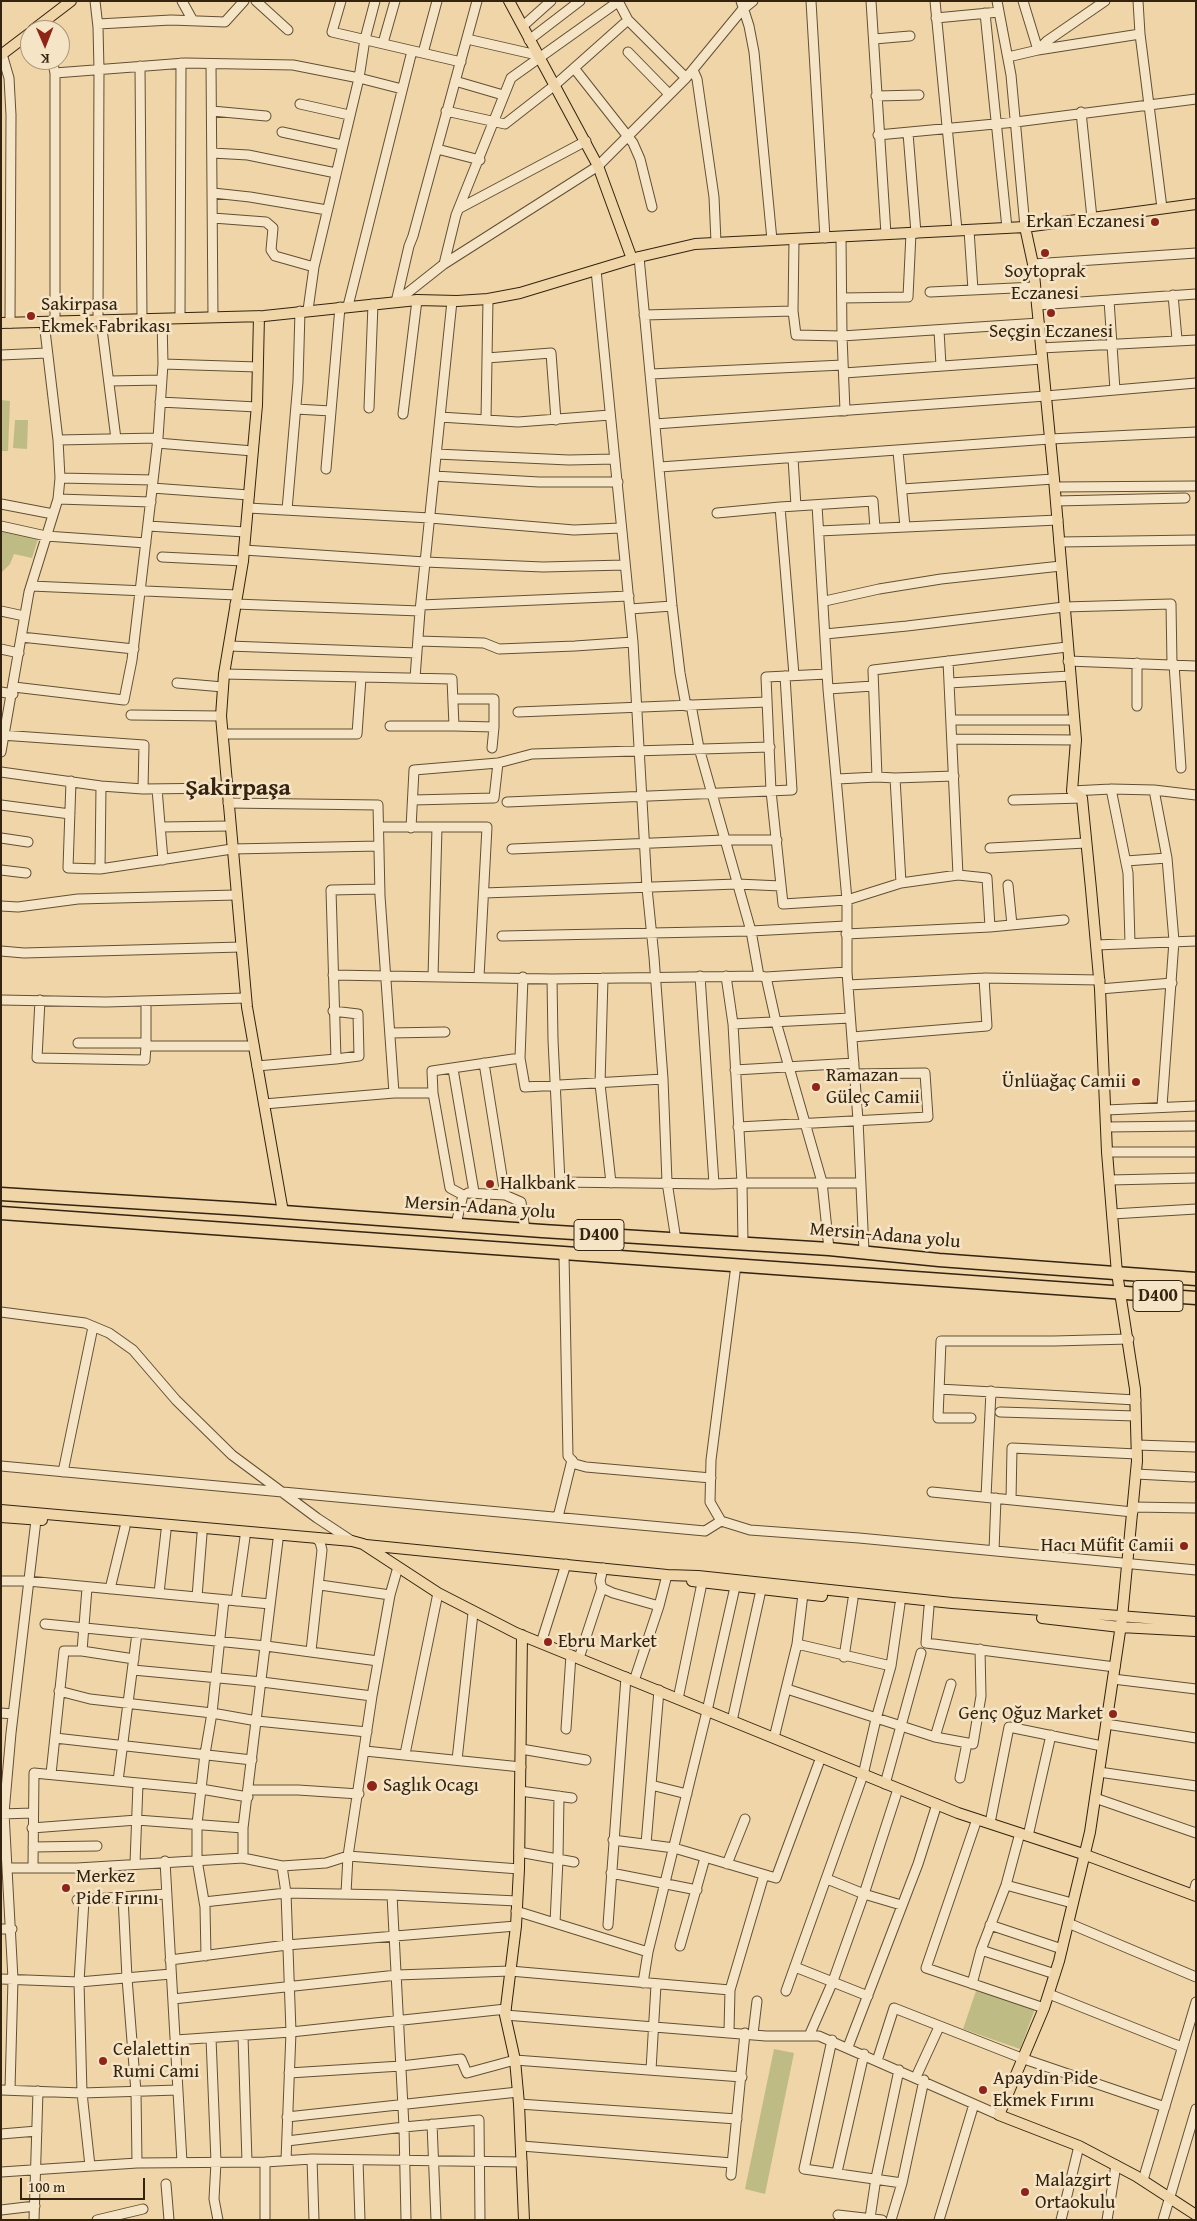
<!DOCTYPE html>
<meta charset="utf-8">
<style>
body{margin:0}
#map{position:relative;width:1197px;height:2221px;overflow:hidden;background:#efd5a8;font-family:"Gentium Book Plus",serif}
canvas{display:block}
.frame{position:absolute;inset:0;border:2px solid #33230f;pointer-events:none}
.north{position:absolute;left:20px;top:20px;width:50px;height:50px;box-sizing:border-box;background:#f5e4c6;border:1px solid #a7977d;border-radius:50%;rotate:179deg;font-size:14px;font-weight:700;line-height:20px;text-align:center;color:#33230f}
.north::after{content:'';display:block;margin:auto;width:18px;height:22px;background:#8f2418;clip-path:polygon(50% 0,100% 100%,50% 72%,0 100%)}
.scale{position:absolute;left:20px;top:2178px;width:125px;height:22px;box-sizing:border-box;border:2px solid #33230f;border-top:0;padding-left:6px;font-size:15px;line-height:18px;white-space:nowrap;color:#33230f;-webkit-text-stroke:4px #f5e4c6;paint-order:stroke}
</style>
<div id="map">
<canvas width="1197" height="2221"></canvas>
<div class="frame"></div>
<div class="north">K</div>
<div class="scale">100 m</div>
</div>
<script>
const ctx = document.querySelector('canvas').getContext('2d');
ctx.lineJoin = 'round';
function fillPath(path, color) { ctx.fillStyle = color; ctx.fill(path, 'evenodd'); }
const shape = rows => new Path2D(rows.map(r => 'M' + r).join(''));
function stroke(path, color, width, dash) { ctx.strokeStyle = color; ctx.lineWidth = width; ctx.lineCap = dash ? 'butt' : 'round'; ctx.setLineDash(dash || []); ctx.stroke(path); }
function write(font, color, halo, rows, align = 'center') {
  ctx.font = font + ' "Gentium Book Plus",serif'; ctx.lineWidth = 5; ctx.setLineDash([]); ctx.textBaseline = 'middle'; ctx.strokeStyle = halo; ctx.fillStyle = color; for (const [text, x, y, turn = 0] of rows) {
    ctx.save(); ctx.translate(x, y); ctx.rotate((+turn || 0) * Math.PI / 180); ctx.textAlign = isNaN(turn) ? turn : align; if (halo) ctx.strokeText(text, 0, 0); ctx.fillText(text, 0, 0); ctx.restore();
  }
}
const green = shape([
 [1,400,10,401,8,451,1,451],
 [15,420,28,420,27,449,13,448],
 [1,532,38,539,32,558,14,554,10,564,1,573],
 [977,1988,1035,2009,1020,2049,963,2029],
 [774,2049,794,2053,765,2194,745,2189]
]);
const minor = shape([
 [95,1,98,27,99,70,98,321],
 [182,1,193,21],
 [256,1,288,30],
 [341,1,332,32,461,62],
 [618,1,628,20,686,78],
 [741,1,749,26,754,52,772,240],
 [811,1,825,238],
 [871,1,886,234],
 [935,1,957,230],
 [997,1,1011,75,1025,227],
 [1023,1,1038,50,1047,41,1105,1],
 [1138,1,1140,34],
 [985,13,1007,228],
 [936,18,999,12],
 [98,24,171,20,225,22,244,1],
 [523,26,551,1],
 [467,39,537,55],
 [874,39,910,36],
 [529,40,580,1],
 [383,43,395,1],
 [628,52,669,94],
 [423,53,437,1],
 [2,54,9,78,11,115,10,323],
 [1008,57,1038,50,1140,34,1162,208],
 [52,60,55,73,185,63,293,65,359,78,402,89],
 [211,64,213,317],
 [140,66,142,319],
 [574,68,633,143,640,159,652,207],
 [693,70,697,79,714,197,716,242],
 [455,81,503,95],
 [876,96,919,95],
 [300,104,349,115],
 [212,111,266,116],
 [446,111,505,124,555,85,628,20],
 [1081,112,1092,218],
 [282,132,342,145],
 [908,133,916,233],
 [878,135,1016,122,1196,99],
 [437,149,480,160],
 [212,153,248,155,336,173],
 [213,193,250,197,327,210],
 [460,208,586,141],
 [213,218,266,222,273,228,271,250,275,256,314,267],
 [969,230,973,290],
 [841,237,842,336,845,411],
 [794,240,793,311,796,335,842,336,1039,323],
 [639,257,672,606,680,673,686,706],
 [444,264,456,215,511,78,619,1],
 [1033,264,1196,253],
 [596,270,633,642,647,888,654,957,663,1079,667,1182,676,1240],
 [930,292,1035,287],
 [1173,295,1177,339],
 [842,298,908,297,911,233],
 [1109,300,1115,390],
 [396,302,444,264,598,166,686,78,742,10,753,1],
 [396,302,409,246,413,236,477,1],
 [1037,305,1196,294],
 [348,306,412,51],
 [308,310,314,267,359,78,365,39,375,1],
 [644,315,793,311],
 [180,318,181,63],
 [101,321,116,439],
 [55,322,55,73],
 [939,330,941,366],
 [1041,348,1196,340],
 [1,355,47,353],
 [487,358,551,353,556,420],
 [163,364,258,367],
 [844,373,1042,359],
 [651,374,843,365],
 [109,381,162,380],
 [160,402,257,407],
 [369,408,373,304],
 [296,409,331,411],
 [403,414,417,300],
 [440,417,518,422,610,415],
 [486,420,488,299],
 [655,424,1046,396,1196,383],
 [58,440,158,438],
 [157,443,253,451],
 [898,451,905,527],
 [436,454,569,460,615,459],
 [793,458,796,506],
 [660,467,1050,439,1196,432],
 [326,469,340,307],
 [434,476,539,482,618,482],
 [60,478,153,480],
 [1055,487,1196,486],
 [152,488,249,495],
 [902,489,1054,479],
 [58,499,151,502],
 [1056,501,1185,498],
 [1,504,53,514],
 [817,505,828,689,847,900,847,972,858,1120,864,1251],
 [248,508,430,518,574,530,621,528],
 [287,510,298,382,300,311],
 [717,513,780,507],
 [1,526,46,536,146,543],
 [148,526,245,532],
 [819,531,1058,520],
 [1059,542,1196,540],
 [244,550,425,562,543,567,625,565],
 [162,557,243,561],
 [31,586,237,595],
 [825,601,879,589,941,579,1061,566],
 [235,604,420,611],
 [421,605,629,596],
 [630,609,672,606],
 [1,611,24,616],
 [825,634,907,626,1064,607,1171,604,1172,664],
 [21,637,134,649],
 [418,641,484,643,499,649,575,646,633,642],
 [229,646,417,653],
 [1,649,19,653],
 [948,661,958,875],
 [1068,661,1196,666],
 [1137,663,1137,706],
 [1174,664,1181,768],
 [224,674,452,679,454,726,494,727,492,748],
 [827,674,766,677,771,791,783,904,847,900,901,883,958,875,987,878,990,927],
 [794,675,780,507,873,501,875,528],
 [415,678,420,611,452,301],
 [177,683,223,687],
 [949,683,1070,676],
 [14,687,124,700,132,660,158,438,163,364,162,319],
 [828,689,873,686],
 [1,692,13,694],
 [453,699,494,699,494,727],
 [691,705,699,748,751,931,759,976,766,977,776,1022,822,1182,829,1249],
 [518,712,767,702],
 [131,715,221,716],
 [951,720,1074,720],
 [390,726,454,726],
 [223,734,357,734,361,678],
 [1,735,144,745,143,789],
 [952,739,1076,740],
 [1,752,29,592,58,499,60,478,58,440,44,322],
 [1,772,101,786,143,789,227,788],
 [877,777,873,670,1067,647],
 [895,778,954,776],
 [837,779,877,777,895,778,901,883],
 [71,781,68,868,100,869,232,849,379,846],
 [157,789,163,860],
 [1111,789,1128,873,1130,943],
 [1154,790,1167,858,1174,941,1162,1106],
 [1072,791,1111,789,1154,790,1196,795],
 [413,800,494,798,498,763],
 [1013,800,1082,798],
 [507,802,792,790,785,676],
 [228,803,378,805,380,896,394,1093],
 [1,805,70,814],
 [161,827,230,826],
 [379,827,487,827,479,977],
 [411,828,414,770,498,763,532,754,770,747],
 [1,838,28,842],
 [990,848,1086,843],
 [512,849,724,840,777,840],
 [1126,861,1167,858],
 [100,869,101,786],
 [1,870,26,873],
 [1008,885,1012,925],
 [484,893,737,884,781,886],
 [1,906,18,907,78,899,236,895],
 [846,934,990,927,1064,920],
 [502,936,751,931,846,926],
 [1096,945,1196,941],
 [1,951,24,953,241,947],
 [333,975,552,979,759,976],
 [726,976,733,1024,742,1183,743,1243],
 [433,977,437,827],
 [523,977,520,1058,525,1087,663,1079],
 [766,977,847,972],
 [603,978,600,1084,611,1183],
 [552,979,553,1040,560,1182,714,1184,700,976],
 [848,985,984,978,1100,980],
 [1100,989,1172,983],
 [1,1000,106,1002,246,998],
 [40,1000,37,1058,145,1060,146,1046],
 [146,1001,146,1046,254,1046],
 [333,1011,358,1014,359,1056,336,1059],
 [733,1024,850,1018],
 [390,1033,445,1032],
 [852,1037,987,1026,984,978],
 [78,1043,146,1043],
 [484,1063,505,1195,521,1202,525,1230],
 [257,1066,336,1059,331,890,380,889],
 [453,1069,474,1192],
 [735,1070,854,1063],
 [264,1104,394,1093,433,1093],
 [1106,1110,1196,1106],
 [738,1127,928,1117,925,1073,853,1074],
 [1106,1127,1196,1126],
 [1107,1152,1196,1152],
 [1110,1180,1196,1178],
 [714,1184,742,1183,861,1183],
 [468,1193,505,1195],
 [1112,1214,1196,1209],
 [456,1224,463,1195,450,1188,433,1093,432,1071,520,1058],
 [564,1254,568,1456,575,1464,586,1467,711,1478],
 [736,1265,711,1460,710,1502,721,1521,750,1530,859,1538,1196,1570],
 [1,1312,85,1323,109,1333,133,1350,176,1400,232,1455,317,1518,352,1541],
 [939,1389,1136,1400],
 [1000,1412,1136,1416],
 [971,1418,938,1418,941,1341,1054,1341,1129,1339],
 [1137,1445,1196,1447],
 [1,1466,705,1531,721,1521],
 [63,1472,93,1327],
 [1136,1474,1193,1477],
 [932,1492,1133,1512],
 [986,1497,991,1391],
 [1011,1500,1012,1448,1137,1454],
 [1133,1507,1195,1508],
 [558,1517,572,1460],
 [994,1551,996,1498],
 [1,1581,28,1581,270,1604],
 [320,1585,390,1595],
 [602,1588,613,1593,659,1606],
 [110,1589,125,1527],
 [159,1593,166,1531],
 [197,1597,202,1534],
 [236,1601,245,1537],
 [929,1607,926,1643,1115,1667],
 [45,1624,266,1646,378,1661],
 [541,1643,566,1564],
 [797,1644,891,1666],
 [82,1651,87,1588],
 [311,1651,322,1550,320,1542,316,1538],
 [844,1657,853,1599],
 [579,1658,602,1588,600,1581,603,1568],
 [133,1670,262,1682,372,1696],
 [1113,1679,1196,1689],
 [634,1681,659,1606,667,1575],
 [787,1689,935,1737,973,1744,981,1696,980,1649],
 [59,1691,90,1699,212,1713,257,1721,367,1732],
 [678,1699,702,1583],
 [1,1713,13,1714],
 [732,1721,761,1590],
 [1106,1724,1196,1738],
 [566,1729,571,1655],
 [935,1737,951,1684],
 [55,1738,252,1760],
 [774,1738,797,1644,803,1594],
 [521,1749,586,1760],
 [365,1751,521,1767],
 [405,1754,438,1593],
 [457,1760,473,1613],
 [1099,1772,1196,1786],
 [51,1774,64,1651,82,1651,134,1659],
 [960,1778,967,1743],
 [118,1781,137,1633],
 [885,1784,921,1653],
 [651,1785,687,1794],
 [249,1790,298,1790,359,1794],
 [520,1791,572,1798],
 [1095,1798,1196,1833],
 [1,1814,33,1813],
 [977,1819,926,1968,1044,2008],
 [990,1823,1009,1727,1102,1746],
 [32,1828,137,1820,243,1828],
 [1028,1836,1051,1735],
 [613,1840,674,1848,776,1878,821,1757],
 [646,1844,659,1690],
 [33,1847,97,1846],
 [519,1852,574,1862],
 [243,1858,243,1828,278,1540],
 [165,1861,182,2162],
 [135,1863,138,1784],
 [727,1864,745,1819],
 [33,1866,34,1773,201,1789,248,1797],
 [282,1866,286,1893,291,2032,286,2160],
 [9,1868,77,1868,243,1858,282,1866,326,1863,348,1856,519,1869],
 [611,1873,697,1890],
 [827,1879,864,1894,901,1905],
 [1006,1885,1072,1903],
 [346,1893,348,1856,372,1696,390,1595,398,1567],
 [392,1895,404,2127,406,2220],
 [1193,1895,1196,1884],
 [123,1897,127,1978,136,2092,137,2163],
 [77,1900,166,1894],
 [84,1900,79,1982,82,2093,90,2166],
 [204,1902,286,1893,392,1895,517,1901],
 [516,1911,648,1952],
 [555,1923,558,1859,559,1796],
 [1068,1923,1196,1977],
 [608,1925,626,1677],
 [990,1925,1062,1949],
 [1,1929,12,1929],
 [680,1946,705,1858],
 [981,1950,1055,1974],
 [206,1956,205,1907,197,1860,197,1824,205,1754,212,1713,224,1600],
 [170,1960,287,1945,516,1926],
 [795,1967,868,1996],
 [1,1979,79,1982,171,1974],
 [643,1983,648,1952,707,1711,735,1587],
 [972,1984,981,1950,1006,1885,1020,1833],
 [786,1991,863,1775,876,1719,891,1666,900,1604],
 [1049,1994,1182,2047],
 [173,1999,397,1975,510,1971,730,1990],
 [505,2015,766,2036,819,2036,999,2115],
 [729,2031,730,1990,764,1875],
 [753,2034,757,2001],
 [243,2036,247,2162],
 [809,2036,833,1981,864,1894,898,1789],
 [211,2038,216,2162,214,2199,218,2220],
 [176,2040,291,2032,506,2009],
 [832,2040,804,2169,902,2183],
 [848,2047,918,1864,937,1804],
 [877,2061,894,2008,1024,2059,1165,2107],
 [651,2070,656,1985],
 [289,2073,401,2066,461,2059,467,2073,515,2060,742,2077],
 [916,2077,939,2027],
 [10,2089,13,1979,4,1813,11,1733,36,1520],
 [1,2090,82,2093,178,2090],
 [519,2104,737,2119],
 [287,2117,518,2092],
 [432,2124,436,2220],
 [1,2134,37,2131],
 [287,2141,404,2127,479,2120,480,2220],
 [522,2146,732,2163],
 [312,2159,314,2220],
 [358,2160,360,2220],
 [265,2162,265,2220],
 [1,2172,137,2163,265,2162,312,2159,522,2162],
 [837,2172,864,2054],
 [731,2175,745,2033],
 [1143,2180,1196,2002],
 [166,2184,169,2220],
 [1,2210,35,2206],
 [838,2215,882,2220],
 [870,2218,876,2178,899,2070],
 [34,2220,38,2091],
 [97,2220,143,2209],
 [891,2220,902,2183,924,2080],
 [939,2220,974,2104],
 [1061,2220,1079,2146],
 [1107,2220,1116,2165],
 [1163,2220,1196,2109]
]);
const major = shape([
 [509,1,598,166,632,259],
 [33,30,71,1],
 [1,55,30,33],
 [1025,227,1033,264,1054,479,1076,740,1072,791,1082,798,1091,889,1100,989,1107,1152,1112,1214,1117,1273,1135,1389,1137,1461,1122,1618,1090,1832,1059,1961,1044,2008,999,2115,1079,2146,1136,2176,1196,2215],
 [259,316,257,405,243,561,224,674,221,716,247,1007,283,1212],
 [1,323,264,316,417,300,457,301,488,299,520,293,639,257,695,244,1025,227,1196,204],
 [1,1510,352,1541,363,1544,438,1593,516,1633,958,1813,1083,1854,1196,1896],
 [1,1517,42,1520],
 [366,1545,667,1575,698,1576,952,1603,1196,1622],
 [692,1581,822,1596],
 [1042,1618,1120,1627,1196,1631],
 [522,1635,519,1869,516,1926,505,2015,515,2060,519,2104,524,2220]
]);
const highway = shape([
 [1,1194,243,1209,542,1231,829,1249,939,1260,1196,1279],
 [1,1213,1196,1298]
]);
const markers = [
 [1155,222,5,"#8f2418"],
 [1045,253,5,"#8f2418"],
 [1051,313,5,"#8f2418"],
 [31,316,5,"#8f2418"],
 [1136,1082,5,"#8f2418"],
 [816,1087,5,"#8f2418"],
 [490,1184,5,"#8f2418"],
 [1184,1546,5,"#8f2418"],
 [548,1642,5,"#8f2418"],
 [1113,1714,5,"#8f2418"],
 [372,1786,6,"#8f2418"],
 [66,1888,5,"#8f2418"],
 [103,2061,5,"#8f2418"],
 [983,2090,5,"#8f2418"],
 [1025,2192,5,"#8f2418"]
];
const shields = [
 [599,1235,50],
 [1158,1296,50]
];
const shieldNames = [
 ["D400",599,1235],
 ["D400",1158,1296]
];
const poiNames = [
 ["Erkan Eczanesi",1145,222,"right"],
 ["Soytoprak",1045,272,"center"],
 ["Eczanesi",1045,294,"center"],
 ["Sakirpasa",41,305],
 ["Ekmek Fabrikası",41,327],
 ["Seçgin Eczanesi",1051,332,"center"],
 ["Ramazan",826,1076],
 ["Güleç Camii",826,1098],
 ["Ünlüağaç Camii",1126,1082,"right"],
 ["Halkbank",500,1184],
 ["Hacı Müfit Camii",1174,1546,"right"],
 ["Ebru Market",558,1642],
 ["Genç Oğuz Market",1103,1714,"right"],
 ["Saglık Ocagı",383,1786],
 ["Merkez",76,1877],
 ["Pide Fırını",76,1899],
 ["Celalettin",113,2050],
 ["Rumi Cami",113,2072],
 ["Apaydın Pide",993,2079],
 ["Ekmek Fırını",993,2101],
 ["Malazgirt",1035,2181],
 ["Ortaokulu",1035,2203]
];
const streetNames = [
 ["Mersin-Adana yolu",480,1208,4],
 ["Mersin-Adana yolu",885,1236,5]
];
const districtNames = [
 ["Şakirpaşa",238,789]
];
fillPath(green, '#bebc84');
stroke(minor, '#625035', 11);
stroke(major, '#33230f', 12);
stroke(highway, '#33230f', 15);
stroke(minor, '#f5e4c6', 9);
stroke(major, '#efd5a8', 10);
stroke(highway, '#efd5a8', 12);
for (const [x, y, r, color] of markers) { const dot = new Path2D(); dot.arc(x, y, r, 0, 2 * Math.PI); ctx.fillStyle = color; ctx.fill(dot); stroke(dot, '#f5e4c6', 2); }
for (const [x, y, w] of shields) { const box = new Path2D(); box.roundRect(x - w / 2, y - 15.5, w, 31, 4); ctx.fillStyle = '#f5e4c6'; ctx.fill(box); stroke(box, '#33230f', 1); }
write('bold 18px', '#33230f', null, shieldNames);
write('19px', '#33230f', '#f5e4c6', poiNames, 'left');
write('19px', '#33230f', '#f5e4c6', streetNames);
write('bold 24px', '#33230f', '#f5e4c6', districtNames);
</script>
